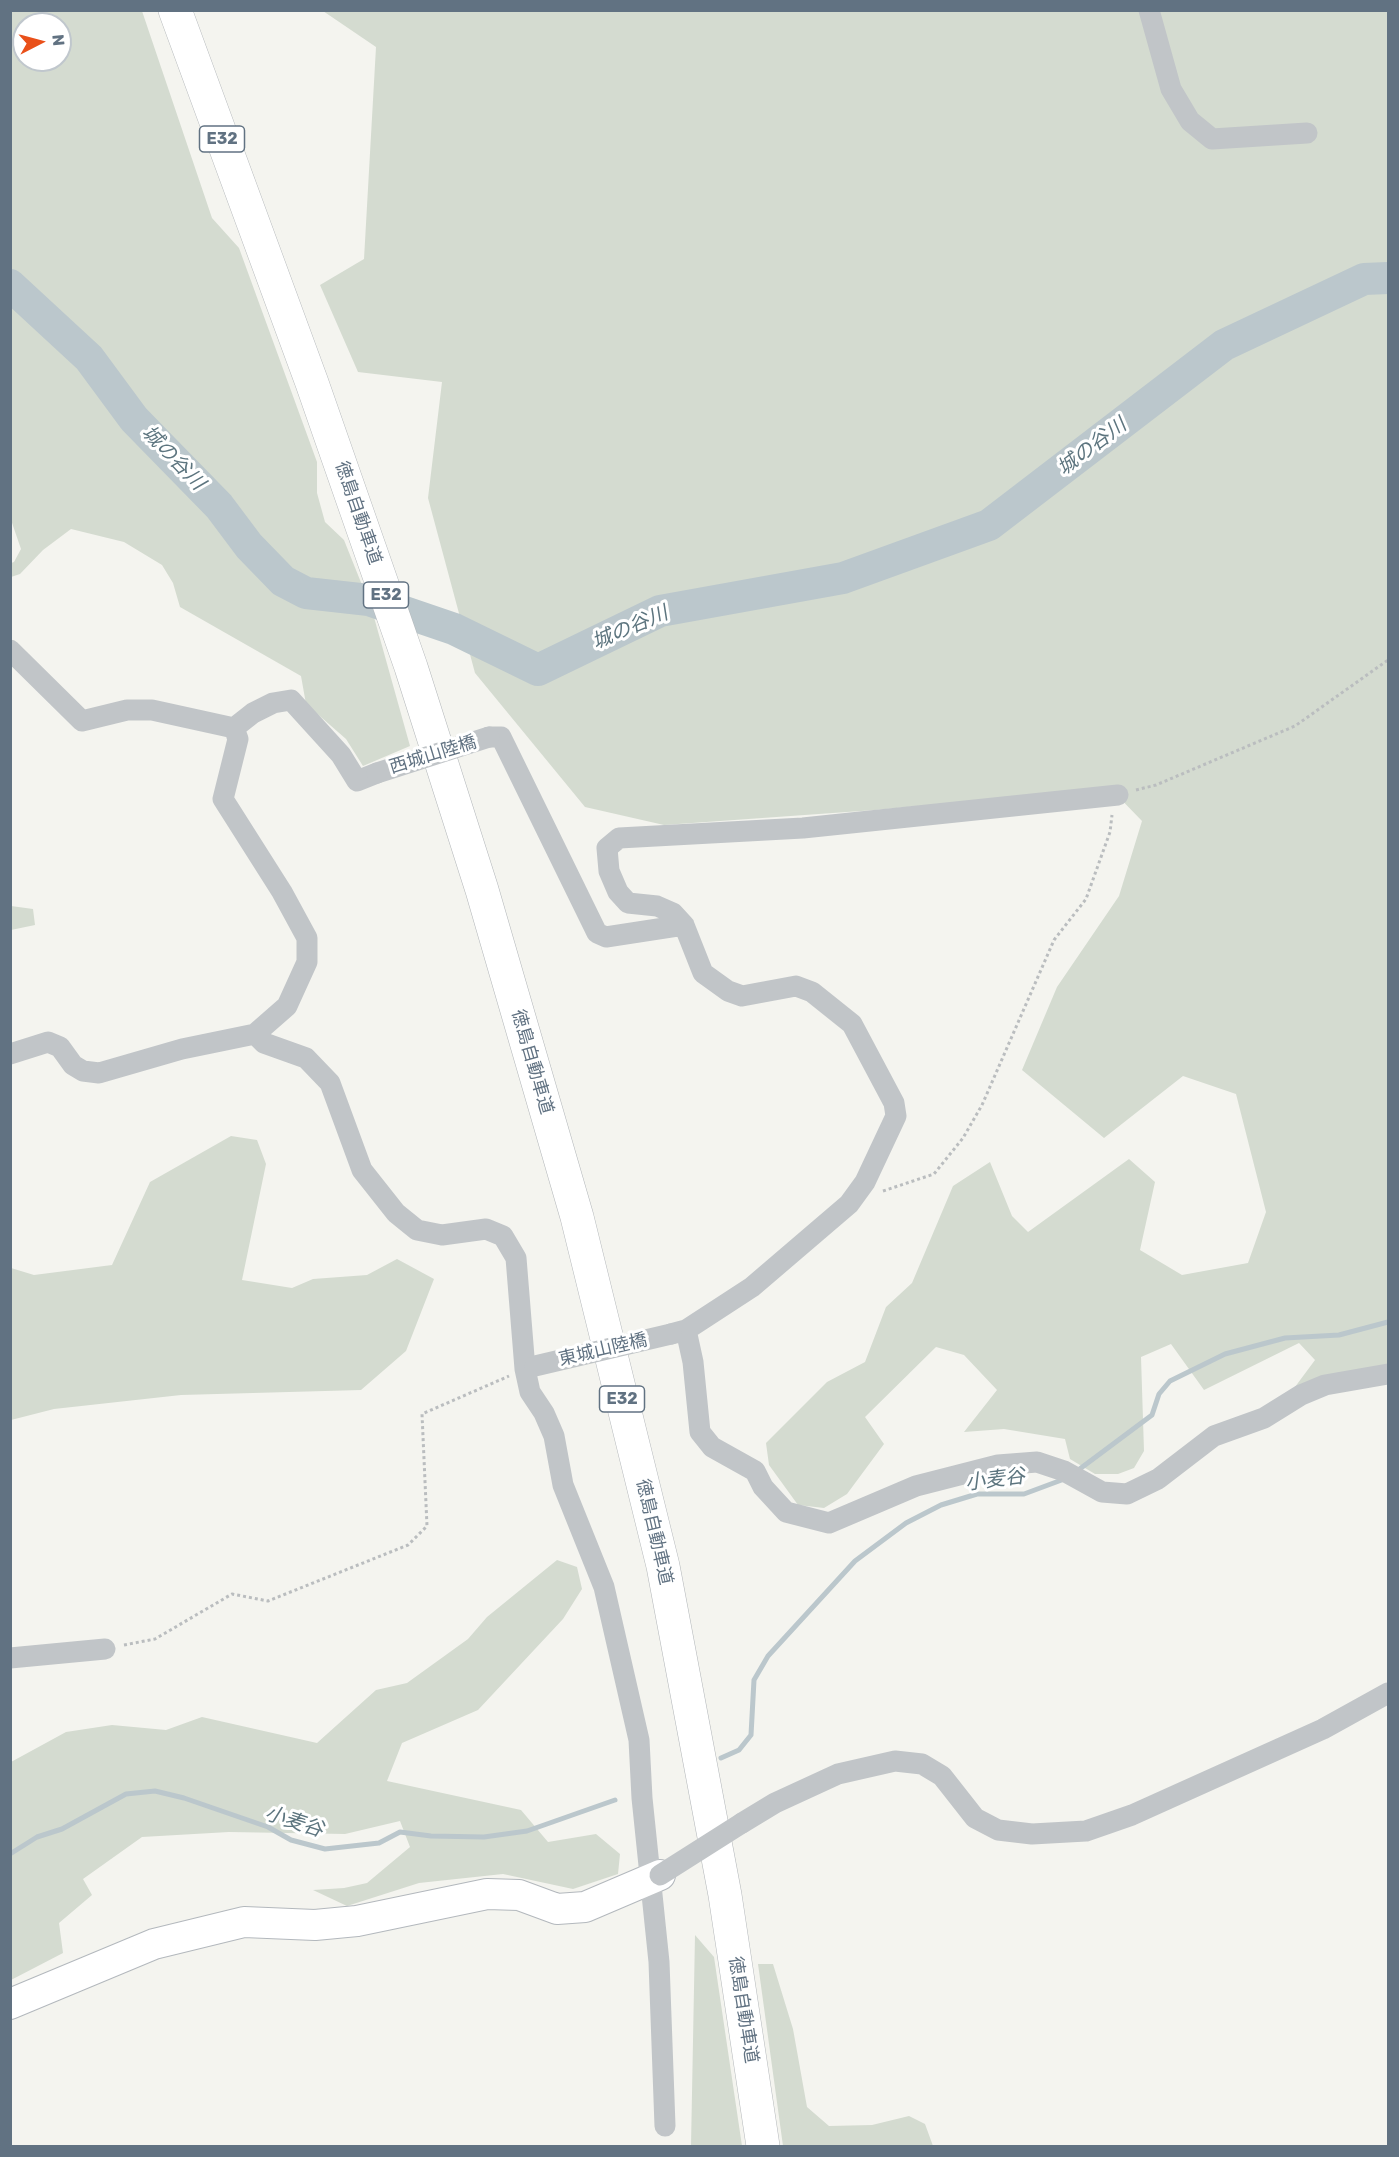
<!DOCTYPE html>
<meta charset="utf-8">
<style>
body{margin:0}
#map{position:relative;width:1399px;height:2157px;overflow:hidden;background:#f4f4ef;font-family:Rubik,sans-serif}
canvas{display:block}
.frame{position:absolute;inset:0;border:12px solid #617282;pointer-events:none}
.north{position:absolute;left:12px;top:12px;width:60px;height:60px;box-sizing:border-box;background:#fff;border:2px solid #c0c7cd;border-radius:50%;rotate:84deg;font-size:16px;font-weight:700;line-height:24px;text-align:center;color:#617282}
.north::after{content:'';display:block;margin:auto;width:21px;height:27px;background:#e9501a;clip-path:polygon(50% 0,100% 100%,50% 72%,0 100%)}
</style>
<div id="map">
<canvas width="1399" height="2157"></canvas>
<div class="frame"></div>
<div class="north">N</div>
</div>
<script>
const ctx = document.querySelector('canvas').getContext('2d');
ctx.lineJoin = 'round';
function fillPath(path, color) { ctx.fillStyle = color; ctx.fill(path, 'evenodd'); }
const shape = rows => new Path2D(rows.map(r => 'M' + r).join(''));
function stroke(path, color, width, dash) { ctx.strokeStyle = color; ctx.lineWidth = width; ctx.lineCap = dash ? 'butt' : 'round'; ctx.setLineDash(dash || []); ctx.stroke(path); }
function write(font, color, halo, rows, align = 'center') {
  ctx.font = font + ' Rubik,"Noto Sans JP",sans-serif'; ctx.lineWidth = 6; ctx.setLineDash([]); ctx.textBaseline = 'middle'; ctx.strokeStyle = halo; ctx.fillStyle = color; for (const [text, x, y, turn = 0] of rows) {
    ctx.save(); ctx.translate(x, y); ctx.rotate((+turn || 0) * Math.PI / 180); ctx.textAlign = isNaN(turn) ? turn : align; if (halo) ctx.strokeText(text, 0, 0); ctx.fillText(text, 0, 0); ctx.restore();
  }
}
const green = shape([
 [10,11,142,11,212,218,239,248,317,462,317,493,325,522,344,540,372,610,410,746,363,766,346,739,306,704,301,676,180,607,173,583,162,565,124,542,71,529,43,550,20,574,11,577,11,563,14,562,21,549,10,517],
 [24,24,60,24,60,60,24,60],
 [323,11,1388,11,1388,1366,1292,1391,1315,1360,1299,1343,1204,1390,1171,1344,1141,1357,1144,1451,1134,1468,1118,1474,1095,1474,1070,1459,1065,1439,1004,1429,964,1432,997,1390,964,1355,936,1347,865,1417,884,1444,847,1494,824,1508,798,1505,769,1465,766,1443,827,1382,865,1362,886,1307,912,1283,953,1186,990,1162,1012,1216,1028,1232,1129,1159,1155,1182,1140,1250,1182,1275,1248,1263,1266,1212,1236,1094,1183,1076,1104,1138,1022,1070,1057,987,1119,896,1142,821,1110,788,875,810,664,825,585,807,475,673,428,498,442,382,358,372,320,285,364,259,376,47],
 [11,906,33,909,35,925,11,930],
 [231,1136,257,1140,266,1164,242,1280,292,1288,313,1279,367,1275,397,1259,434,1279,406,1351,361,1390,181,1395,54,1409,11,1420,11,1268,34,1275,112,1265,150,1182],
 [557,1560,577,1567,582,1589,563,1619,478,1710,402,1743,387,1781,521,1810,548,1842,596,1834,620,1854,618,1874,573,1889,503,1874,419,1883,347,1906,313,1890,344,1888,367,1883,410,1847,400,1821,345,1834,229,1832,142,1837,83,1879,92,1895,59,1923,63,1953,11,1980,11,1762,66,1732,112,1725,166,1730,202,1717,317,1743,376,1690,407,1683,468,1639,487,1617],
 [695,1935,714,1957,742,2146,691,2146],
 [758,1964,773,1964,793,2029,807,2107,829,2126,872,2125,909,2116,925,2124,933,2146,783,2146]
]);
const stream = shape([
 [1077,1471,1152,1415,1159,1394,1170,1381,1225,1354,1285,1338,1339,1335,1388,1322],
 [721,1758,739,1750,751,1735,754,1680,768,1656,855,1561,906,1523,941,1505,977,1494,1024,1494,1067,1478],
 [10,1854,37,1837,62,1829,126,1794,155,1791,184,1798,268,1827,291,1840,325,1849,379,1843,400,1832,431,1836,484,1837,527,1831,615,1800]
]);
const river = shape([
 [10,285,89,358,134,419,219,506,249,546,283,581,306,593,369,600,454,629,538,670,660,611,843,578,989,525,1224,345,1364,279,1388,278]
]);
const path = shape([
 [1136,790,1156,785,1295,726,1388,660],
 [883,1191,934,1174,963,1138,982,1105,1054,940,1086,899,1110,832,1112,815],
 [124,1645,155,1639,232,1594,268,1601,408,1545,427,1526,422,1414,509,1376]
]);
const street = shape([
 [1149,10,1171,89,1190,121,1212,139,1307,133],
 [10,650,82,721,127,710,152,710,234,728,253,713,273,703,291,700,341,755,357,781,377,773],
 [489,737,501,737,597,933,606,937,684,925],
 [255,1034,264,1043,306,1058,330,1083,362,1170,396,1213,417,1230,442,1235,486,1229,503,1236,516,1258,525,1369,530,1392,544,1413,554,1436,563,1485,604,1587,639,1740,642,1798,659,1962,665,2126],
 [10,1054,48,1042,60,1047,73,1065,83,1071,99,1073,182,1049,255,1034,287,1006,307,962,307,938,282,892,223,799,238,739,234,728],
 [686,1330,693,1362,700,1432,712,1447,755,1471,763,1487,786,1512,829,1523,916,1486,998,1465,1037,1462,1064,1471,1102,1492,1127,1494,1158,1479,1214,1436,1264,1418,1301,1395,1325,1385,1388,1374],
 [671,1334,686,1330,752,1287,849,1204,865,1182,896,1116,894,1103,852,1024,812,992,796,986,742,996,728,991,703,973,684,925,673,913,657,906,628,903,618,892,609,871,607,848,619,838,803,828,1118,795],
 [10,1658,105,1649],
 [742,1823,775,1803,838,1774,895,1761,922,1764,942,1776,975,1818,998,1830,1032,1834,1086,1831,1132,1815,1323,1729,1388,1693]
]);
const secondary = shape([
 [10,2004,154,1944,244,1922,315,1925,357,1921,487,1894,519,1895,557,1909,585,1907,660,1875]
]);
const highway = shape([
 [175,10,312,383,411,667,482,890,577,1217,663,1566,725,1895,763,2146]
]);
const streetBridge = shape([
 [377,773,489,737],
 [535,1366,671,1334],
 [660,1875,742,1823]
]);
const shields = [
 [222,139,45],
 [386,595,45],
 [622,1399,45]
];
const shieldNames = [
 ["E32",222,139],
 ["E32",386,595],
 ["E32",622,1399]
];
const streetNames = [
 ["徳島自動車道",358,513,71],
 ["西城山陸橋",433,755,-17],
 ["徳島自動車道",532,1062,74],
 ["東城山陸橋",603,1350,-13],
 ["徳島自動車道",654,1532,77],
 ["徳島自動車道",743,2010,81]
];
const waterNames = [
 ["城の谷川",1092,447,-37],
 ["城の谷川",173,458,46],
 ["城の谷川",630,628,-23],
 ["小麦谷",995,1480,-7],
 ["小麦谷",294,1822,18]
];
fillPath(green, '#d4dbd0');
stroke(stream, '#bbc7cc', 5);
stroke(river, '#bbc7cc', 32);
stroke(secondary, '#b3b8bd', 32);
stroke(highway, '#b3b7ba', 34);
stroke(path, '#babdbf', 3, [3, 3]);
stroke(street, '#c1c5c8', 21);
stroke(secondary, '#fff', 30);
stroke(highway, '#fff', 33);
stroke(streetBridge, '#c1c5c8', 21);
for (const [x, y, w] of shields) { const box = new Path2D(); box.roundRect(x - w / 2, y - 13, w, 26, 4.5); ctx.fillStyle = '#fff'; ctx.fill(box); stroke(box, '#617282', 1.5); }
write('bold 16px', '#617282', null, shieldNames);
write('18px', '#617282', '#fff', streetNames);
write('italic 20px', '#5d757f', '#fff', waterNames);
</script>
